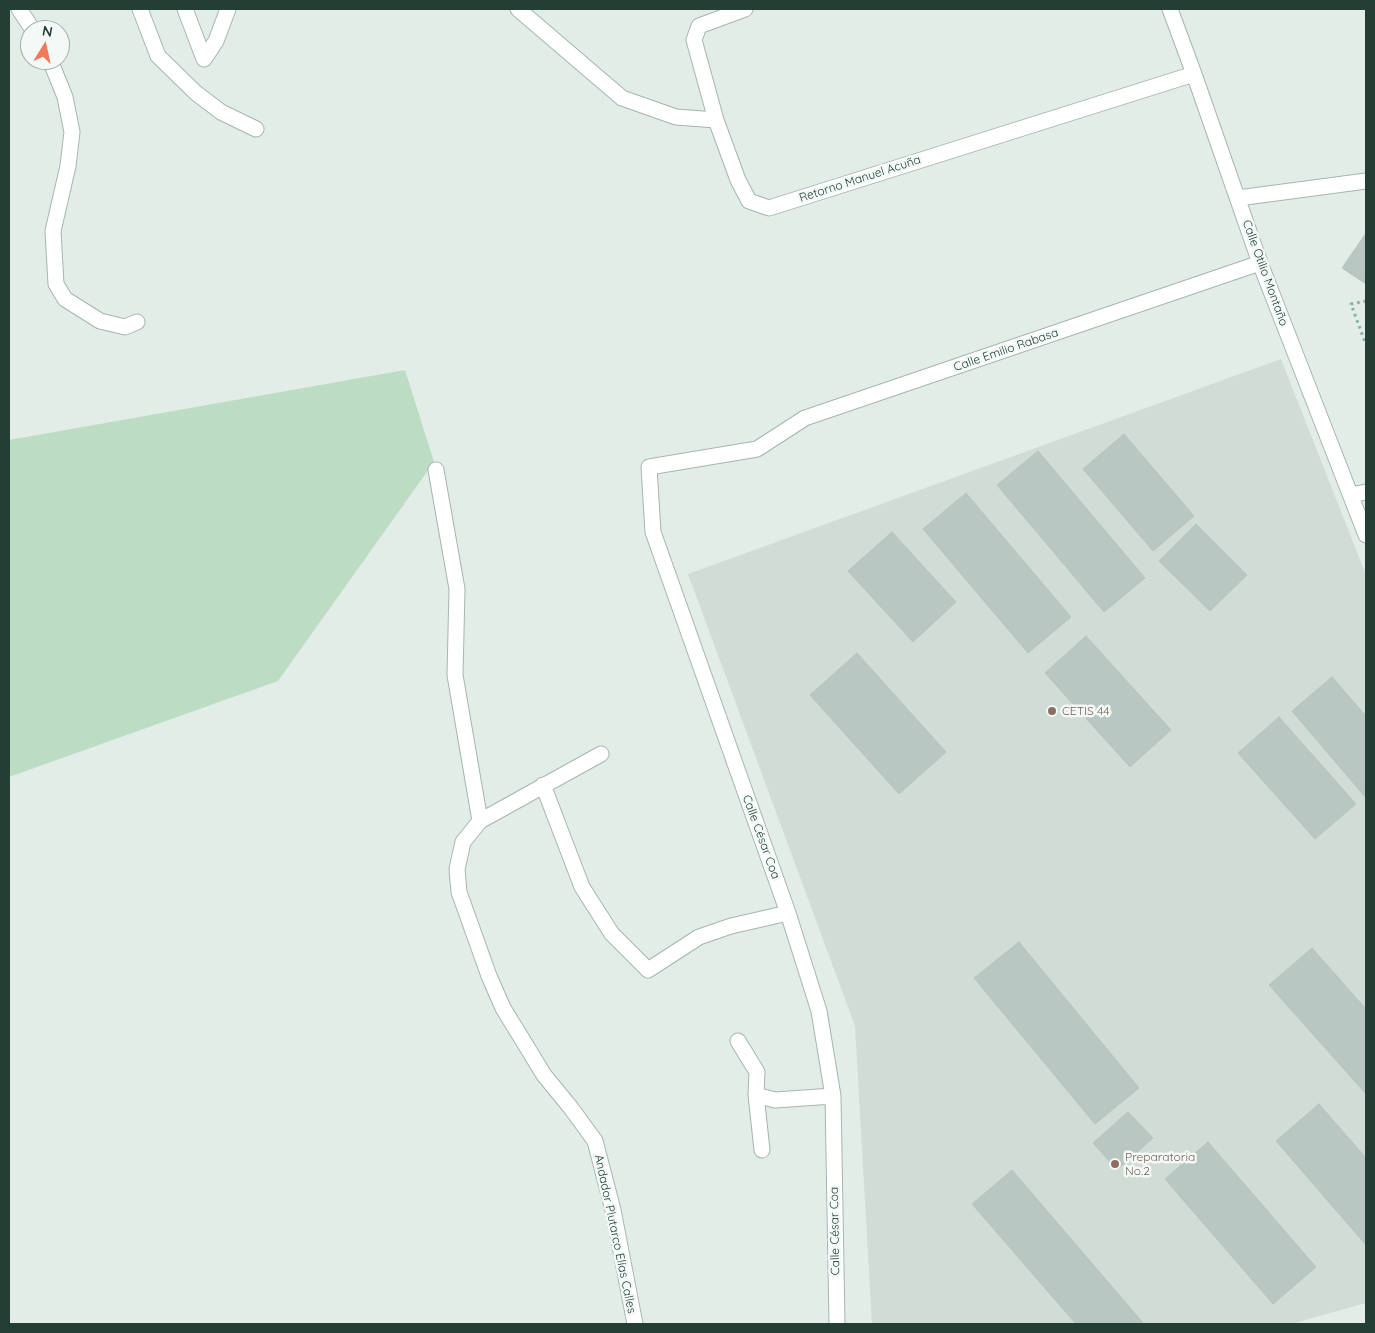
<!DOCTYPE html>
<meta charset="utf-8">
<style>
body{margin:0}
#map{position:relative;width:1375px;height:1333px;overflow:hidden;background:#e3ede8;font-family:Quicksand,sans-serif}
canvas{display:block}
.frame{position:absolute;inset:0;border:10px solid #233e35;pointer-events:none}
.north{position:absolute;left:20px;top:20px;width:50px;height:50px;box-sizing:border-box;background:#f3f9f6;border:1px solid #a0aea9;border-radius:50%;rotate:10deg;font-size:14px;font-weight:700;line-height:20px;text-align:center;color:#233e35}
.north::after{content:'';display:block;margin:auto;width:18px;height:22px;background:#f17a5d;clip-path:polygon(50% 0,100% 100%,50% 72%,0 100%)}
</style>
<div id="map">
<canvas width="1375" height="1333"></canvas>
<div class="frame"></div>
<div class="north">N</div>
</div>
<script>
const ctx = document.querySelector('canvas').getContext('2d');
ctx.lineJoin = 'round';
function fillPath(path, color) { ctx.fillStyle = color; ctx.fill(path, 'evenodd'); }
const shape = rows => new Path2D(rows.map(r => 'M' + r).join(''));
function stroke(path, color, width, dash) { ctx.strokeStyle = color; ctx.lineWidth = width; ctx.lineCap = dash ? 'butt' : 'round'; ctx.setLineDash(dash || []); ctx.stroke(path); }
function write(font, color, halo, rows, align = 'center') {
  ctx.font = font + ' Quicksand,sans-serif'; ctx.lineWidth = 5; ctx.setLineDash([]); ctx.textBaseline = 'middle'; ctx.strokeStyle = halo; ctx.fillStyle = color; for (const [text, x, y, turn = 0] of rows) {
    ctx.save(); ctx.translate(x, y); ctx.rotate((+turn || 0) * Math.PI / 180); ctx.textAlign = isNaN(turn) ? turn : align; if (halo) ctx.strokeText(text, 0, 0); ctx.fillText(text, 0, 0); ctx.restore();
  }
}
const built = shape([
 [1281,359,1366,575,1366,1303,1291,1324,872,1324,855,1026,688,574]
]);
const green = shape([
 [405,370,434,462,278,681,9,777,9,440]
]);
const building = shape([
 [1366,233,1366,284,1342,268,1366,233],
 [1124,434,1194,516,1153,551,1083,469,1124,434],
 [1038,451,1145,578,1104,612,997,485,1038,451],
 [966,493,1071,617,1028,653,923,529,966,493],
 [1196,524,1247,575,1210,611,1159,561,1196,524],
 [892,532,956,602,913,642,848,571,892,532],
 [1086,636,1171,730,1130,767,1045,673,1086,636],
 [857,653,946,752,899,794,810,695,857,653],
 [1332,677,1366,716,1366,798,1292,711,1332,677],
 [1279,717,1356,804,1315,839,1238,753,1279,717],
 [1019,942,1139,1088,1095,1124,974,978,1019,942],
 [1312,948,1366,1009,1366,1094,1269,985,1312,948],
 [1319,1104,1366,1158,1366,1245,1276,1141,1319,1104],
 [1128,1112,1153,1138,1117,1170,1093,1143,1128,1112],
 [1208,1142,1316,1267,1273,1304,1165,1179,1208,1142],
 [1012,1170,1144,1324,1076,1324,972,1204,1012,1170]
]);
const path = shape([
 [1366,301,1351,304,1366,345]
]);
const street = shape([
 [19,9,33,30],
 [140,9,158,56,196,93,221,112,256,129],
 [185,9,204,59],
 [518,9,622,98,676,117,716,120],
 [745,9,699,26,694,40,716,120,738,180,749,201,769,208,1194,74],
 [1170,9,1194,74,1260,263,1366,535],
 [204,59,216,41,228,9],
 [50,60,65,97,72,132,68,166,53,231,56,284,65,299,100,321,125,327,137,322],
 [1238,198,1366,181],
 [436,470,457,589,455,675,480,821,463,842,457,869,459,892,489,976,503,1008,544,1075,571,1108,595,1141,613,1210,635,1324],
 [1351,495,1366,492],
 [543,785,582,887,612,934,648,970,699,937,731,926,788,913],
 [480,821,601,754],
 [738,1041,757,1072,756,1095,762,1150],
 [756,1095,775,1100,833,1096],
 [837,1324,833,1096,819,1011,788,913,653,532,649,467,757,449,805,418,1260,263]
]);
const markers = [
 [1052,711,5,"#8d6e63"],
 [1115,1164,5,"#8d6e63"]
];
const streetNames = [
 ["Retorno Manuel Acuña",860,179,-18],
 ["Calle Otilio Montaño",1265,273,70],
 ["Calle Emilio Rabasa",1006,350,-19],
 ["Calle César Coa",761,837,70],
 ["Calle César Coa",835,1231,-91],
 ["Andador Plutarco Elías Calles",615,1234,78]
];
const educationNames = [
 ["CETIS 44",1062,711],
 ["Preparatoria",1125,1157],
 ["No.2",1125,1171]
];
fillPath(built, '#d1dcd7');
fillPath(green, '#bcddc3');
fillPath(building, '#b8c7c1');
stroke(building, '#b5c6be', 1);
stroke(street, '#a6b5af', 17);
stroke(path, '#84b0a0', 3, [2.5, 4]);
stroke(street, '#fff', 15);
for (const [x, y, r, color] of markers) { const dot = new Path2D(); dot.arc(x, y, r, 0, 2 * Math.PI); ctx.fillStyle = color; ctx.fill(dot); stroke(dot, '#f3f9f6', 2); }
write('12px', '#233e35', '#f3f9f6', streetNames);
write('12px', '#785e54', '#f3f9f6', educationNames, 'left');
</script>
